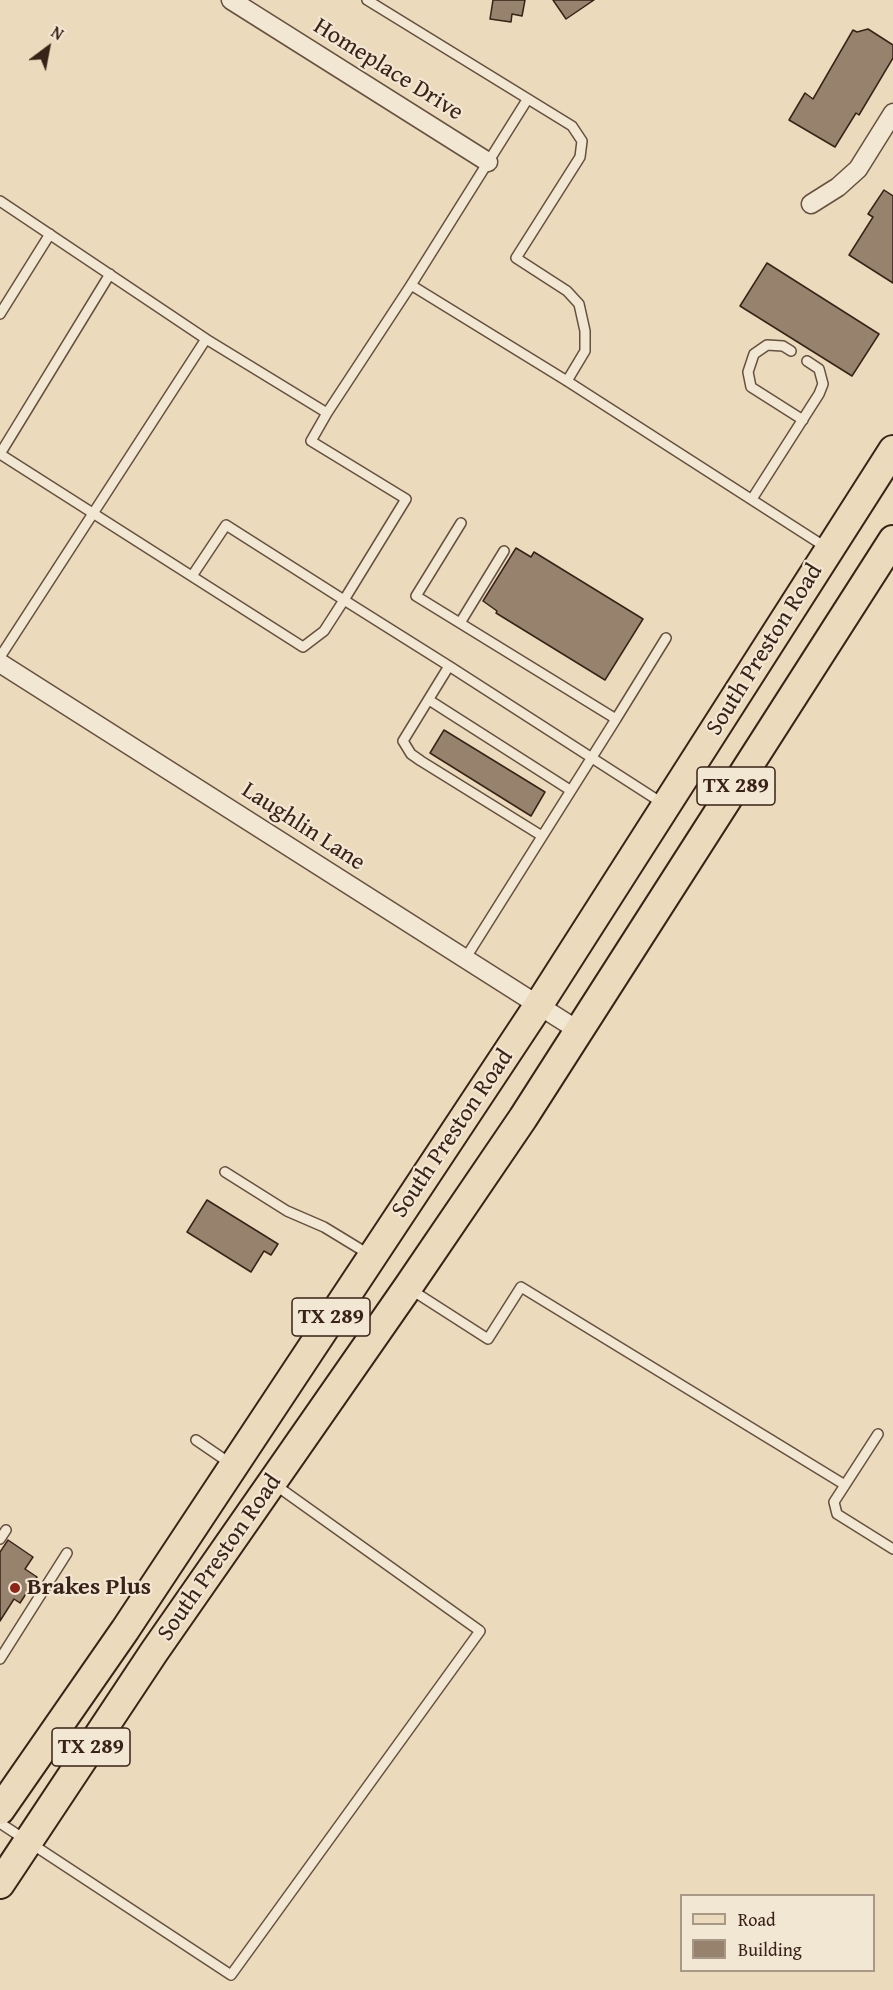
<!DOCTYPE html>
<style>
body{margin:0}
#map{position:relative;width:893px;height:1990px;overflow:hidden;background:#ebdabc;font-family:"Gentium Book Plus",serif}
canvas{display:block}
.legend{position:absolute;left:680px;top:1894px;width:195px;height:78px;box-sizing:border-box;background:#f2e7d3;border:2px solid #a89888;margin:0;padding:8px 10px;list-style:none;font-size:18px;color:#392217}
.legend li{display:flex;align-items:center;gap:12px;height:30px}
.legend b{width:30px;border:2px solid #a89888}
.north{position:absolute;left:18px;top:18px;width:60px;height:60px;-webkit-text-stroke:4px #f2e7d3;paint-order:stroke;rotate:32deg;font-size:16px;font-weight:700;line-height:24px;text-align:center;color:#392217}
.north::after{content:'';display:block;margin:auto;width:21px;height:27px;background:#392217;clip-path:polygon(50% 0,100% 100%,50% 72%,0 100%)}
</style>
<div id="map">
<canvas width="893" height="1990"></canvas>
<ul class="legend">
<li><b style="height:8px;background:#ebdabc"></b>Road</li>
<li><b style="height:16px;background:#96826d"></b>Building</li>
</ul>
<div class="north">N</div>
</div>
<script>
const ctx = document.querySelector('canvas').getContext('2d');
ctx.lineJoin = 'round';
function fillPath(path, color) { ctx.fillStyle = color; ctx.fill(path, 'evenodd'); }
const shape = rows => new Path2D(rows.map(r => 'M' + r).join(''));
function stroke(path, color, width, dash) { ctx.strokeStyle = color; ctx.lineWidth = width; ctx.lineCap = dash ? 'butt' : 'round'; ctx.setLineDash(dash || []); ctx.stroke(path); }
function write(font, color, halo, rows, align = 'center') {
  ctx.font = font + ' "Gentium Book Plus",serif'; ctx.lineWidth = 4.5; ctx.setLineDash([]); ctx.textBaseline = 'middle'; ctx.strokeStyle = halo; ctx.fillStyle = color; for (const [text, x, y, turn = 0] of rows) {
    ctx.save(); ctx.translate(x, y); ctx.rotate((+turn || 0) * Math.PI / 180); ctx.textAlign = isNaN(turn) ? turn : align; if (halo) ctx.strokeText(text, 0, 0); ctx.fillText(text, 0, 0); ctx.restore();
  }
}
const building = shape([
 [493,0,525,0,522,16,512,14,511,22,490,19,493,0],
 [553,0,594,0,566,19,553,0],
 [868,29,893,45,893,58,859,115,856,113,835,147,789,120,805,93,813,99,853,30,857,32,868,29],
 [884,190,893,196,893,283,849,255,873,217,868,214,884,190],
 [767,263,879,334,852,376,740,306,767,263],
 [516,548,531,557,534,552,643,619,605,680,496,613,497,611,483,601,516,548],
 [444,730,545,792,531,816,430,753,444,730],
 [207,1200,278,1244,271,1255,264,1251,251,1272,187,1232,207,1200],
 [8,1540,33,1557,25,1569,37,1577,20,1603,14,1599,0,1621,0,1552,8,1540]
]);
const service = shape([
 [367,0,572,126,582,141,580,157,516,258,567,291,579,304,585,331,585,351,567,381],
 [527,100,411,285,567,381,827,548],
 [0,201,206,339,0,657],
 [0,314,50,234],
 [791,351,783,346,767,345,754,354,748,372,751,387,803,420],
 [327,413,411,285],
 [0,454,303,647,324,631,344,600,449,666],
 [0,454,110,274],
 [752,499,819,394,823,384,819,369,807,361],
 [461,523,416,596,616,719,666,638],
 [192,576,226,525,344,600,406,499,311,441,327,413,206,339],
 [460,623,504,551],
 [429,700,570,790],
 [542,836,421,761,411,754,403,741,449,666,662,803],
 [465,959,616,719],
 [225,1172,287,1211,324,1227,370,1255],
 [410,1289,488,1339,521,1287,845,1485],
 [878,1434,834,1502,837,1514,893,1549],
 [196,1440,231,1464],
 [0,1539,6,1530],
 [0,1659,67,1553],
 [0,1823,231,1975,480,1631,274,1484]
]);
const minor = shape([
 [231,0,488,162],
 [811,204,838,187,858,169,893,113],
 [0,663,579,1031]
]);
const primary = shape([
 [0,1810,125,1630,538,1006,893,450],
 [0,1884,154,1652,408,1287,523,1118,893,540]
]);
const markers = [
 [15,1588,6,"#8f2418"]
];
const shields = [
 [736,786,78],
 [331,1317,78],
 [91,1747,78]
];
const shieldNames = [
 ["TX 289",736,786],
 ["TX 289",331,1317],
 ["TX 289",91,1747]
];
const streetNames = [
 ["Homeplace Drive",388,70,32],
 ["South Preston Road",765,650,-58],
 ["Laughlin Lane",303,827,33],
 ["South Preston Road",453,1134,-56],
 ["South Preston Road",220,1558,-55]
];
const poiNames = [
 ["Brakes Plus",27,1588]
];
fillPath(building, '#96826d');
stroke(building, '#392217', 1.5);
stroke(service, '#665040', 12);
stroke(minor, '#665040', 21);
stroke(primary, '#392217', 32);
stroke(service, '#f2e7d3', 9);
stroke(minor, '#f2e7d3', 18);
stroke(primary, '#ebdabc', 28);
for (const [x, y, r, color] of markers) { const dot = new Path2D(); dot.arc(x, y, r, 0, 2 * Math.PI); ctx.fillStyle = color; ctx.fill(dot); stroke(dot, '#f2e7d3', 2); }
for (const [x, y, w] of shields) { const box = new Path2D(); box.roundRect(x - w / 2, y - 19, w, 38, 4.5); ctx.fillStyle = '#f2e7d3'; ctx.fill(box); stroke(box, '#392217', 1.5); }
write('bold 22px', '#392217', null, shieldNames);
write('24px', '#392217', '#f2e7d3', streetNames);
write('bold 24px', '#392217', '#f2e7d3', poiNames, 'left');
</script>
